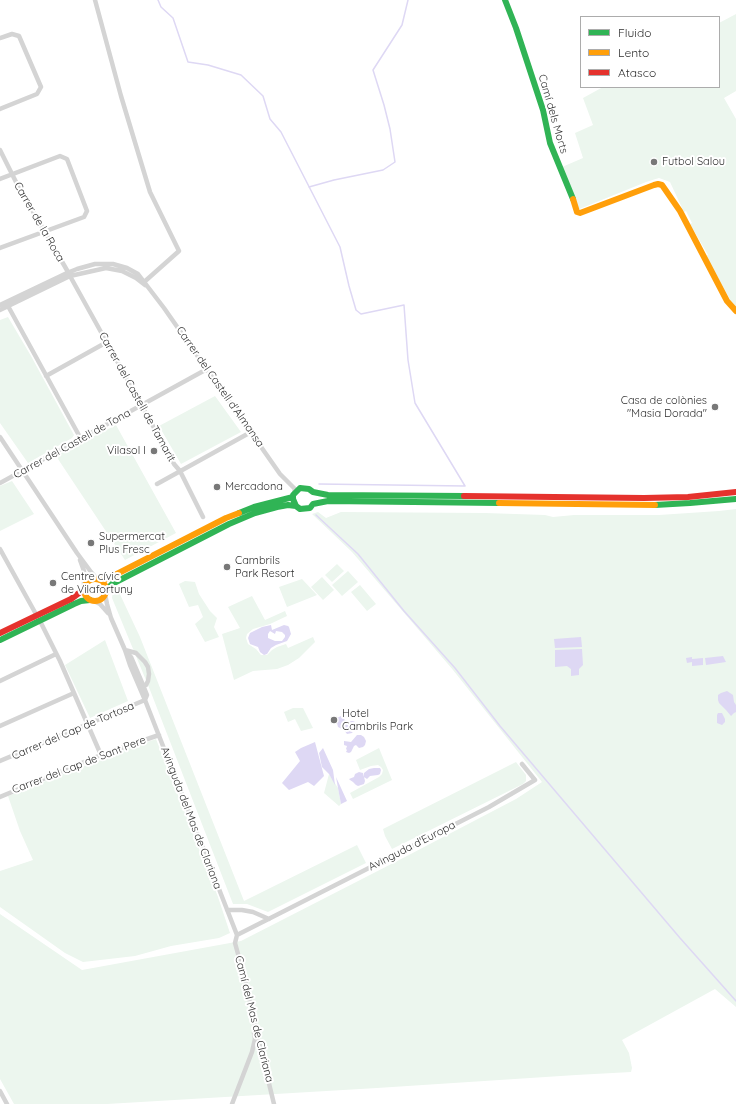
<!DOCTYPE html>
<meta charset="utf-8">
<style>
body{margin:0}
#map{position:relative;width:736px;height:1104px;overflow:hidden;background:#fff;font-family:Quicksand,sans-serif}
canvas{display:block}
.legend{position:absolute;left:580px;top:16px;width:140px;height:72px;box-sizing:border-box;background:#fff;border:1px solid #acacac;margin:0;padding:5px 7px;list-style:none;font-size:12px;color:#303030}
.legend li{display:flex;align-items:center;gap:8px;height:20px}
.legend b{width:20px;border:1px solid #acacac}
</style>
<div id="map">
<canvas width="736" height="1104"></canvas>
<ul class="legend">
<li><b style="height:5px;background:#30b455"></b>Fluido</li>
<li><b style="height:5px;background:#ff9f0a"></b>Lento</li>
<li><b style="height:5px;background:#e5322d"></b>Atasco</li>
</ul>
</div>
<script>
const ctx = document.querySelector('canvas').getContext('2d');
ctx.lineJoin = 'round';
function fillPath(path, color) { ctx.fillStyle = color; ctx.fill(path, 'evenodd'); }
const shape = rows => new Path2D(rows.map(r => 'M' + r).join(''));
function stroke(path, color, width, dash) { ctx.strokeStyle = color; ctx.lineWidth = width; ctx.lineCap = dash ? 'butt' : 'round'; ctx.setLineDash(dash || []); ctx.stroke(path); }
function write(font, color, halo, rows, align = 'center') {
  ctx.font = font + ' Quicksand,sans-serif'; ctx.lineWidth = 4; ctx.setLineDash([]); ctx.textBaseline = 'middle'; ctx.strokeStyle = halo; ctx.fillStyle = color; for (const [text, x, y, turn = 0] of rows) {
    ctx.save(); ctx.translate(x, y); ctx.rotate((+turn || 0) * Math.PI / 180); ctx.textAlign = isNaN(turn) ? turn : align; if (halo) ctx.strokeText(text, 0, 0); ctx.fillText(text, 0, 0); ctx.restore();
  }
}
const green = shape([
 [736,14,736,91,724,98,736,119,736,308,732,303,706,256,708,255,690,224,692,223,686,211,684,212,670,182,659,178,646,182,577,210,562,167,583,158,575,133,593,125,583,98,603,87,719,87,719,23],
 [8,317,31,356,74,435,72,438,28,463,0,423,0,320],
 [215,396,241,432,181,464,159,426],
 [116,425,176,533,125,560,58,459,59,454],
 [12,481,34,514,0,531,0,486],
 [736,509,736,1007,715,989,622,1040,629,1053,632,1068,631,1072,576,1075,377,1088,107,1104,14,1104,0,1079,0,914,82,970,241,941,405,857,516,799,542,782,453,670,352,552,312,514,318,512,326,518,341,512,485,513,545,515,553,517,574,515,659,515,719,511],
 [337,564,344,571,332,582,325,575],
 [348,571,358,582,342,596,332,585],
 [322,577,334,590,323,600,311,587],
 [302,579,317,595,287,607,279,587],
 [185,581,195,582,199,594,210,611,217,618,214,627,219,637,205,642,195,624,203,617,198,605,189,607,179,584],
 [360,585,376,604,367,611,351,592],
 [117,588,140,637,244,901,357,845,366,863,268,912,247,904,233,904,150,690,112,598,113,590],
 [252,596,265,620,285,611,287,616,270,624,253,629,247,634,246,638,248,644,256,649,261,655,267,655,272,650,277,647,286,644,288,648,313,637,315,642,299,658,288,665,277,669,253,671,234,680,222,634,240,628,228,607],
 [105,640,128,701,90,718,65,665],
 [293,708,303,708,313,728,301,731,295,719,288,722,284,712],
 [156,739,218,897,230,933,219,938,171,946,135,956,83,962,65,953,0,907,0,871,33,860,20,831,8,796,124,750],
 [379,748,392,780,353,799,350,793,379,777,382,774,383,770,381,767,378,765,371,766,360,770,356,760],
 [516,762,526,775,526,781,523,784,392,849,385,836,383,829],
 [329,774,338,788,341,804,339,806,324,793]
]);
const water = shape([
 [271,625,272,630,284,625,288,626,289,627,291,634,287,641,276,645,271,648,267,654,264,655,260,652,258,647,250,644,248,638,250,633,262,627],
 [270,631,275,634,276,631,282,632,285,635,285,637,282,641,275,641,268,638,268,634],
 [581,637,582,647,555,648,554,639],
 [582,649,583,665,579,669,579,675,571,676,571,669,567,666,555,667,555,650],
 [723,656,726,662,706,665,705,658],
 [692,657,692,659,703,658,703,665,692,666,692,662,687,663,686,658],
 [727,691,733,695,734,702,736,705,736,712,734,713,731,716,726,710,719,703,718,700,718,695,721,693],
 [718,713,722,713,725,719,725,722,722,725,717,723,717,715],
 [341,716,342,717,342,718,347,721,353,721,355,722,356,727,352,733,347,734,344,730,338,727,336,719,337,718],
 [357,735,361,735,364,737,366,741,365,745,363,747,359,748,356,745,354,746,351,752,349,753,346,752,347,750,346,749,347,746,344,745,344,741,351,742],
 [315,742,324,776,314,786,308,782,289,790,282,783,300,761,295,752,301,748],
 [323,748,333,770,335,785,329,774,322,767,319,753],
 [374,768,380,768,381,770,380,774,378,775,370,776,367,779,364,777,364,773,369,769],
 [359,772,363,773,365,781,364,784,358,786,356,785,353,782,350,780,349,779,354,777,355,774],
 [336,777,347,801,341,804,338,788]
]);
const stream = shape([
 [158,0,161,7,173,18,188,62,208,65,241,75,263,96,270,119,281,132,340,247,349,286,356,310,361,314,404,305,408,360,415,403,465,486,319,484],
 [309,187,334,180,383,170,395,162,390,129,384,105,373,70,402,25,408,0],
 [316,515,358,554,404,611,455,668,500,726,680,938,736,1001]
]);
const street = shape([
 [95,0,121,96,150,192,179,251,143,283],
 [0,38,12,34,19,36,41,87,37,94,0,109],
 [0,150,16,182,68,272],
 [0,179,60,156,67,159,87,211,84,217,0,248],
 [70,276,174,464,180,471,203,517],
 [0,305,67,273,77,269,95,264,113,264,127,268,138,274,164,308,280,474,295,489,294,493],
 [8,306,81,439],
 [0,310,70,276,106,268,122,271,136,278,145,285],
 [46,376,107,342],
 [0,437,77,553,91,572,97,579],
 [0,483,207,369],
 [157,484,251,432],
 [0,549,37,616],
 [80,560,84,571,84,586],
 [105,594,107,604,111,618,125,650,130,665,145,700,237,935],
 [94,601,100,604,108,613],
 [40,621,60,661,101,755],
 [125,650,136,653,145,662,148,667,149,674,148,681,146,685,141,685,140,682],
 [127,653,131,657,143,685,147,695,145,700],
 [0,681,56,654],
 [0,726,74,693],
 [0,761,145,700],
 [0,797,101,755,159,735],
 [227,910,242,910,253,912,269,919],
 [237,935,489,807,535,780,522,764],
 [237,935,235,943,246,983,255,1026,274,1104],
 [0,1091,7,1104],
 [232,1104,252,1052,255,1039,254,1033]
]);
const fast = shape([
 [505,0,516,28,543,110,550,143,573,199],
 [464,496,328,495,313,492,309,489,300,488,293,495,293,499,296,506,300,509,310,508,313,504,328,501,499,503],
 [655,505,690,503,736,499],
 [239,513,254,507,293,497],
 [106,590,112,584,229,524,255,513,277,507,288,505,296,506],
 [0,640,74,604,81,601,90,600]
]);
const slow = shape([
 [573,199,577,212,580,213,654,185,658,184,662,185,680,211,727,301,736,311],
 [499,503,655,505],
 '84 590a11 11 0 1 1 22 0a11 11 0 1 1-22 0Z',
 [100,580,109,578,226,518,239,513]
]);
const jam = shape([
 [464,496,644,498,688,497,736,492],
 [0,633,71,599,83,590]
]);
const markers = [
 [654,162,4,"#787878"],
 [715,407,4,"#787878"],
 [154,451,4,"#787878"],
 [217,487,4,"#787878"],
 [91,543,4,"#787878"],
 [227,567,4,"#787878"],
 [53,583,4,"#787878"],
 [334,720,4,"#787878"]
];
const streetNames = [
 ["Camí dels Morts",553,114,74],
 ["Carrer de la Roca",39,222,60],
 ["Carrer del Castell d'Almansa",220,387,55],
 ["Carrer del Castell de Tamarit",137,397,61],
 ["Carrer del Castell de Tona",72,444,-29],
 ["Carrer del Cap de Tortosa",73,731,-23],
 ["Carrer del Cap de Sant Pere",79,765,-21],
 ["Avinguda del Mas de Clariana",191,818,69],
 ["Avinguda d'Europa",412,846,-27],
 ["Camí del Mas de Clariana",254,1019,76]
];
const poiNames = [
 ["Futbol Salou",662,162],
 ["Casa de colònies",707,401,"right"],
 ["\"Masia Dorada\"",707,414,"right"],
 ["Vilasol I",146,451,"right"],
 ["Mercadona",225,487],
 ["Supermercat",99,537],
 ["Plus Fresc",99,550],
 ["Cambrils",235,561],
 ["Park Resort",235,574],
 ["Centre cívic",61,577],
 ["de Vilafortuny",61,590],
 ["Hotel",342,714],
 ["Cambrils Park",342,727]
];
fillPath(green, '#ecf6ee');
fillPath(water, '#ded8f4');
stroke(stream, '#ded8f4', 1.5);
stroke(street, '#d4d4d4', 4.5);
stroke(fast, '#30b455', 6);
stroke(slow, '#ff9f0a', 6);
stroke(jam, '#e5322d', 6);
for (const [x, y, r, color] of markers) { const dot = new Path2D(); dot.arc(x, y, r, 0, 2 * Math.PI); ctx.fillStyle = color; ctx.fill(dot); stroke(dot, '#fff', 1.5); }
write('11px', '#303030', '#fff', streetNames);
write('11px', '#303030', '#fff', poiNames, 'left');
</script>
